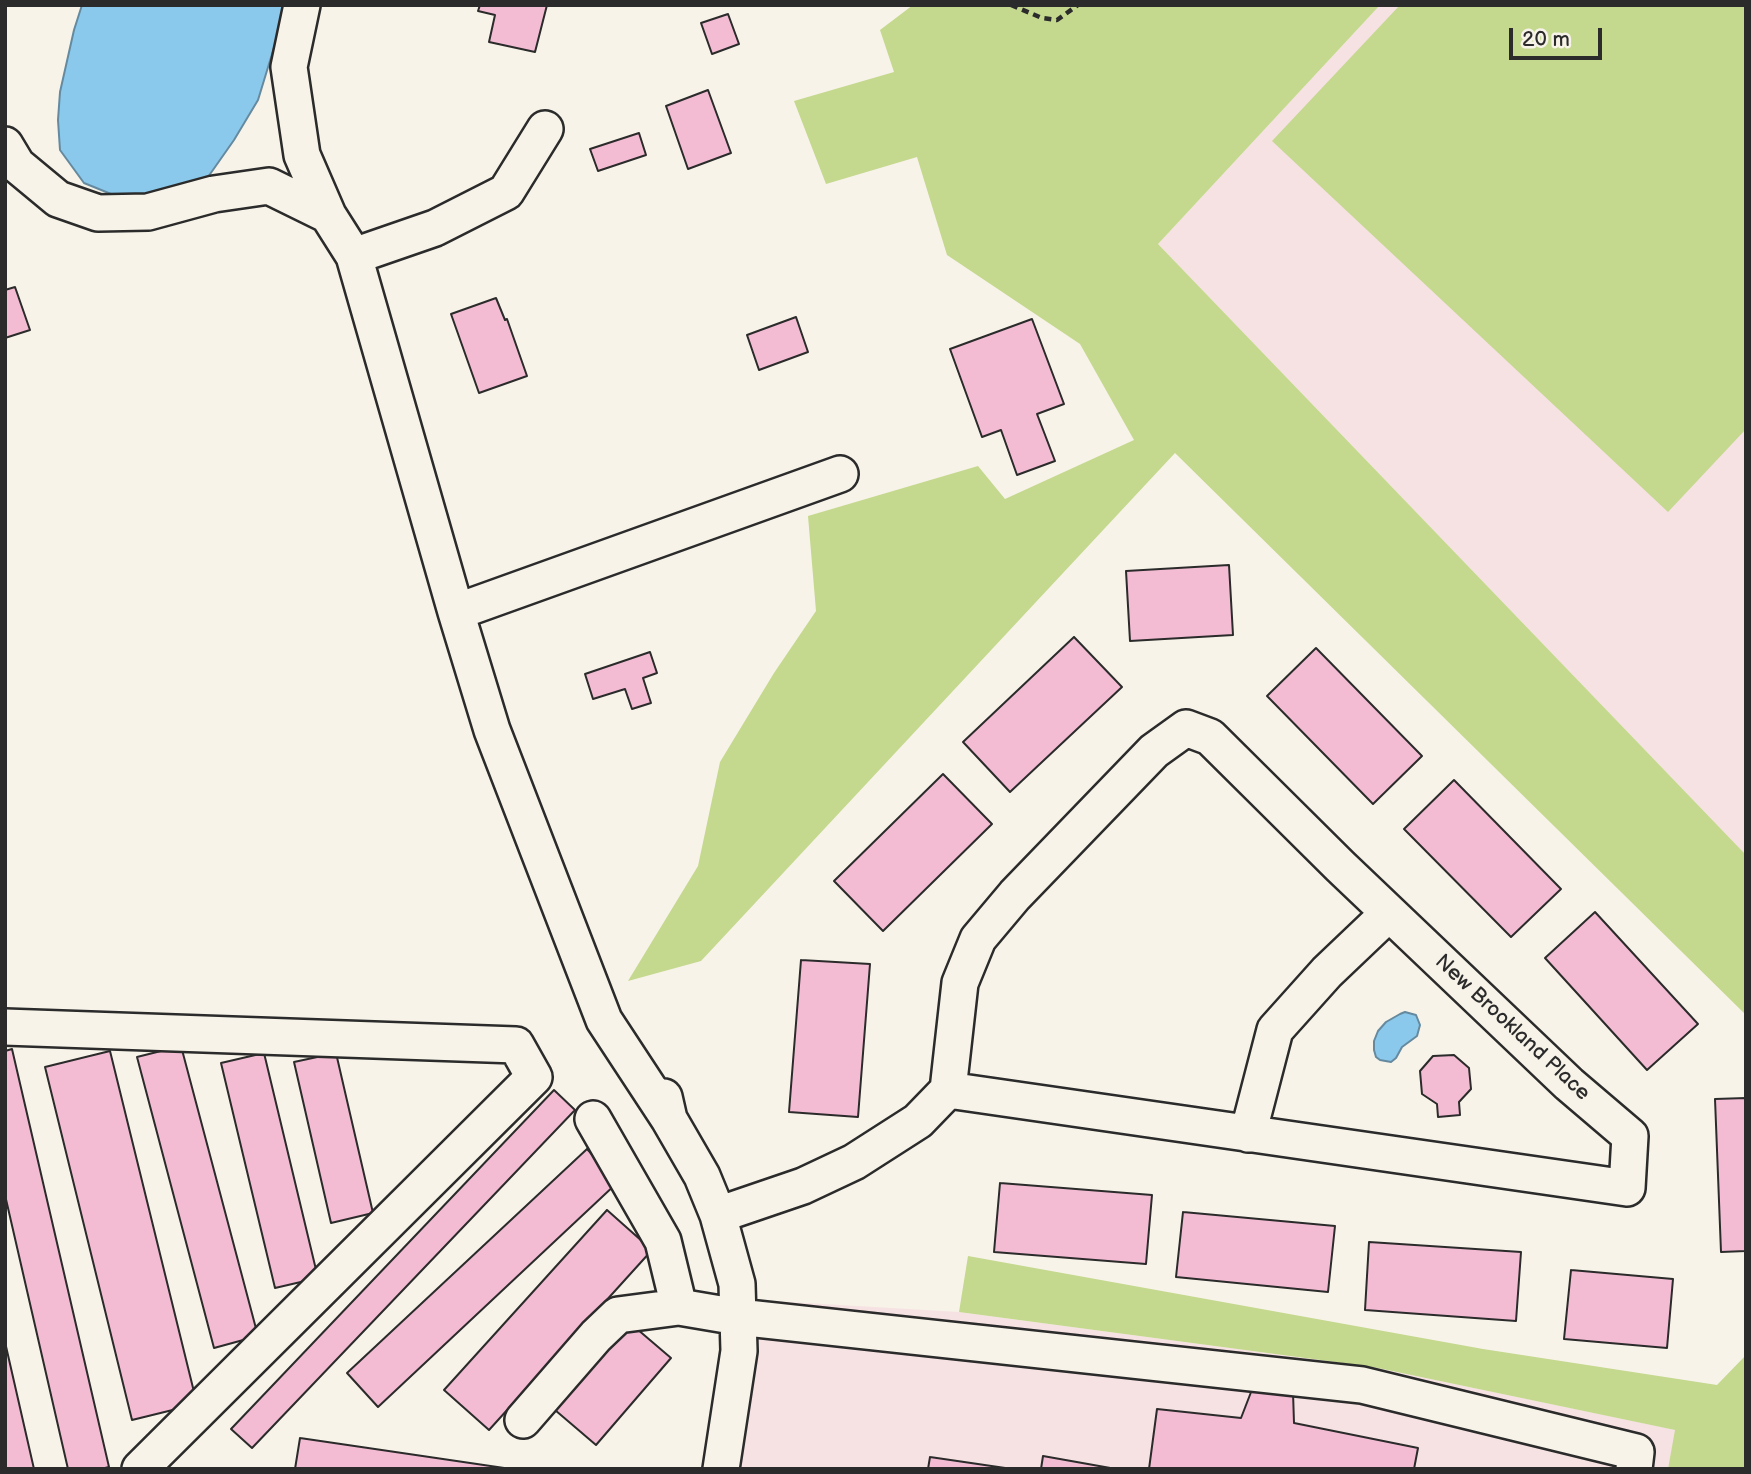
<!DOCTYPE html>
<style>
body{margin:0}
#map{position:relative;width:1751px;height:1474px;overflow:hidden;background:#f7f3e8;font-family:"Balsamiq Sans",sans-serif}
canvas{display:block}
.frame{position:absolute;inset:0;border:7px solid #2b2b2b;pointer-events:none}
.scale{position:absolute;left:1509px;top:28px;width:93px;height:32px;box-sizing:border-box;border:4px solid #2b2b2b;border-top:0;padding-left:9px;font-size:21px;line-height:24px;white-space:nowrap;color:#2b2b2b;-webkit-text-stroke:5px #f7f3e8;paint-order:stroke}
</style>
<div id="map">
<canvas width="1751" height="1474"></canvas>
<div class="frame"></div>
<div class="scale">20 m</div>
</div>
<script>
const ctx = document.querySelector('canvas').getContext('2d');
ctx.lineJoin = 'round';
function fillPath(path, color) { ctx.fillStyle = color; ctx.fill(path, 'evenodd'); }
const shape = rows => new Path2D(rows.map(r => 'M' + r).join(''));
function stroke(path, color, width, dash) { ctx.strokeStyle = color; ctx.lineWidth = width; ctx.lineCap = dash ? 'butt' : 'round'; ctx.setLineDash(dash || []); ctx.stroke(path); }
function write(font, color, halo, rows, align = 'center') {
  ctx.font = font + ' "Balsamiq Sans",sans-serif'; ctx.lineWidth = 7; ctx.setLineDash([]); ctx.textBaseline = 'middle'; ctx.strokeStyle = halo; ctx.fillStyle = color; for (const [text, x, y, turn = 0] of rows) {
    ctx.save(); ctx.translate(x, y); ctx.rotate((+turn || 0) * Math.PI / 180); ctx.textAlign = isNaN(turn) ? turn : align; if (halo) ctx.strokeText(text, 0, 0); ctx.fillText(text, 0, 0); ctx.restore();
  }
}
const built = shape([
 [1380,5,1746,5,1746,855,1158,244],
 [737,1299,959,1312,1373,1367,1676,1430,1668,1469,721,1469]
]);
const green = shape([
 [913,5,1380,5,1158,244,1746,855,1746,1015,1175,453,701,961,628,981,698,866,720,762,774,673,816,611,808,516,978,466,1005,499,1134,440,1080,344,947,255,917,157,826,184,794,101,894,72,880,30],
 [1400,5,1746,5,1746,429,1668,512,1272,141],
 [968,1256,1483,1349,1717,1385,1746,1355,1746,1469,1668,1469,1675,1430,1373,1367,959,1312]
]);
const water = shape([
 [82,5,287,5,258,100,234,140,201,187,165,197,116,196,84,183,60,150,58,120,60,92,74,30,82,5],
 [1405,1012,1416,1015,1420,1025,1417,1036,1402,1047,1396,1058,1391,1062,1380,1060,1376,1057,1374,1050,1374,1041,1378,1031,1386,1022,1400,1014,1405,1012]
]);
const building = shape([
 [480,5,547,5,535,52,489,42,495,15,478,11,480,5],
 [728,14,739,44,712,54,701,23,728,14],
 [708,90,731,153,688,169,666,106,708,90],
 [639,133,646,155,598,171,590,149,639,133],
 [15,287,30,330,5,338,5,290,15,287],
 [496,298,505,320,507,319,527,376,479,393,451,314,496,298],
 [796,317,808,352,759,370,747,335,796,317],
 [1032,319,1064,404,1037,414,1055,461,1017,475,1001,430,982,437,950,349,1032,319],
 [1229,565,1233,635,1130,641,1126,571,1229,565],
 [1074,637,1122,687,1010,792,963,742,1074,637],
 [1316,648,1422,756,1373,804,1267,696,1316,648],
 [650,652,657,673,643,678,651,703,632,709,625,689,593,699,585,674,650,652],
 [943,774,992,824,883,931,834,881,943,774],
 [1454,780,1561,889,1511,937,1404,829,1454,780],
 [1595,912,1698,1024,1647,1070,1545,958,1595,912],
 [801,960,870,964,858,1117,789,1112,801,960],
 [181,1046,258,1336,214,1348,137,1057,181,1046],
 [12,1049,109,1467,101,1469,68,1469,5,1195,5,1051,12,1049],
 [110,1051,197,1404,132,1420,45,1067,110,1051],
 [264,1053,318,1278,275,1288,221,1063,264,1053],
 [336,1053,373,1213,331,1223,294,1062,336,1053],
 [1454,1055,1469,1068,1471,1089,1459,1102,1460,1115,1438,1117,1437,1104,1422,1094,1420,1071,1433,1056,1454,1055],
 [554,1090,575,1110,252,1448,231,1429,554,1090],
 [1746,1098,1746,1251,1721,1252,1715,1099,1746,1098],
 [587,1149,618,1182,378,1407,347,1373,587,1149],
 [1000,1183,1152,1195,1146,1264,994,1252,1000,1183],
 [607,1210,652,1250,489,1430,444,1390,607,1210],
 [1183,1212,1335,1226,1328,1292,1176,1277,1183,1212],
 [1369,1242,1521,1252,1516,1321,1365,1310,1369,1242],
 [1571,1270,1673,1279,1667,1348,1564,1339,1571,1270],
 [630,1323,671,1358,596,1445,555,1410,630,1323],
 [5,1342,34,1469,5,1469,5,1342],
 [1253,1387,1293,1392,1294,1423,1418,1448,1414,1469,1149,1469,1157,1409,1241,1418,1253,1387],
 [300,1438,511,1469,295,1469,300,1438],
 [1043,1456,1116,1469,1041,1469,1043,1456],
 [930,1457,1012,1469,928,1469,930,1457]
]);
const path = shape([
 [1011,5,1042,18,1057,20,1078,5]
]);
const minor = shape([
 [302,5,289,67,302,155,328,215],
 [5,145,17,165,58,199,98,213,148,212,214,194,269,186,328,215,354,256,456,612,492,730,604,1020,669,1119],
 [354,256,435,228,506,192,545,129],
 [456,612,840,474],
 [1186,728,1210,737,1340,866,1569,1084,1630,1136,1627,1188,948,1090,960,983,978,939,1015,895,1154,751,1186,728],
 [5,1027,516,1045,534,1077,140,1469],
 [664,1097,669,1119,702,1176,718,1215,737,1284,739,1351,721,1469],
 [593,1119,663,1241,679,1307,738,1317,1362,1385,1636,1452,1634,1469],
 [1248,1134,1275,1030,1327,972,1389,913],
 [718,1215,803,1186,854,1162,918,1121,948,1090],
 [523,1420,596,1336,618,1315,679,1307]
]);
const streetNames = [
 ["New Brookland Place",1512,1028,43]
];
fillPath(built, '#f6e2e2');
fillPath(green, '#c4d88e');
fillPath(water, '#8bc9ec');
stroke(water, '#658a9f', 2);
fillPath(building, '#f3bcd3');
stroke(building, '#2b2b2b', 2);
stroke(minor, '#2b2b2b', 40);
stroke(path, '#2b2b2b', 4.5, [7, 5]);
stroke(minor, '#f7f3e8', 35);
write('21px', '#2b2b2b', '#f7f3e8', streetNames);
</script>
